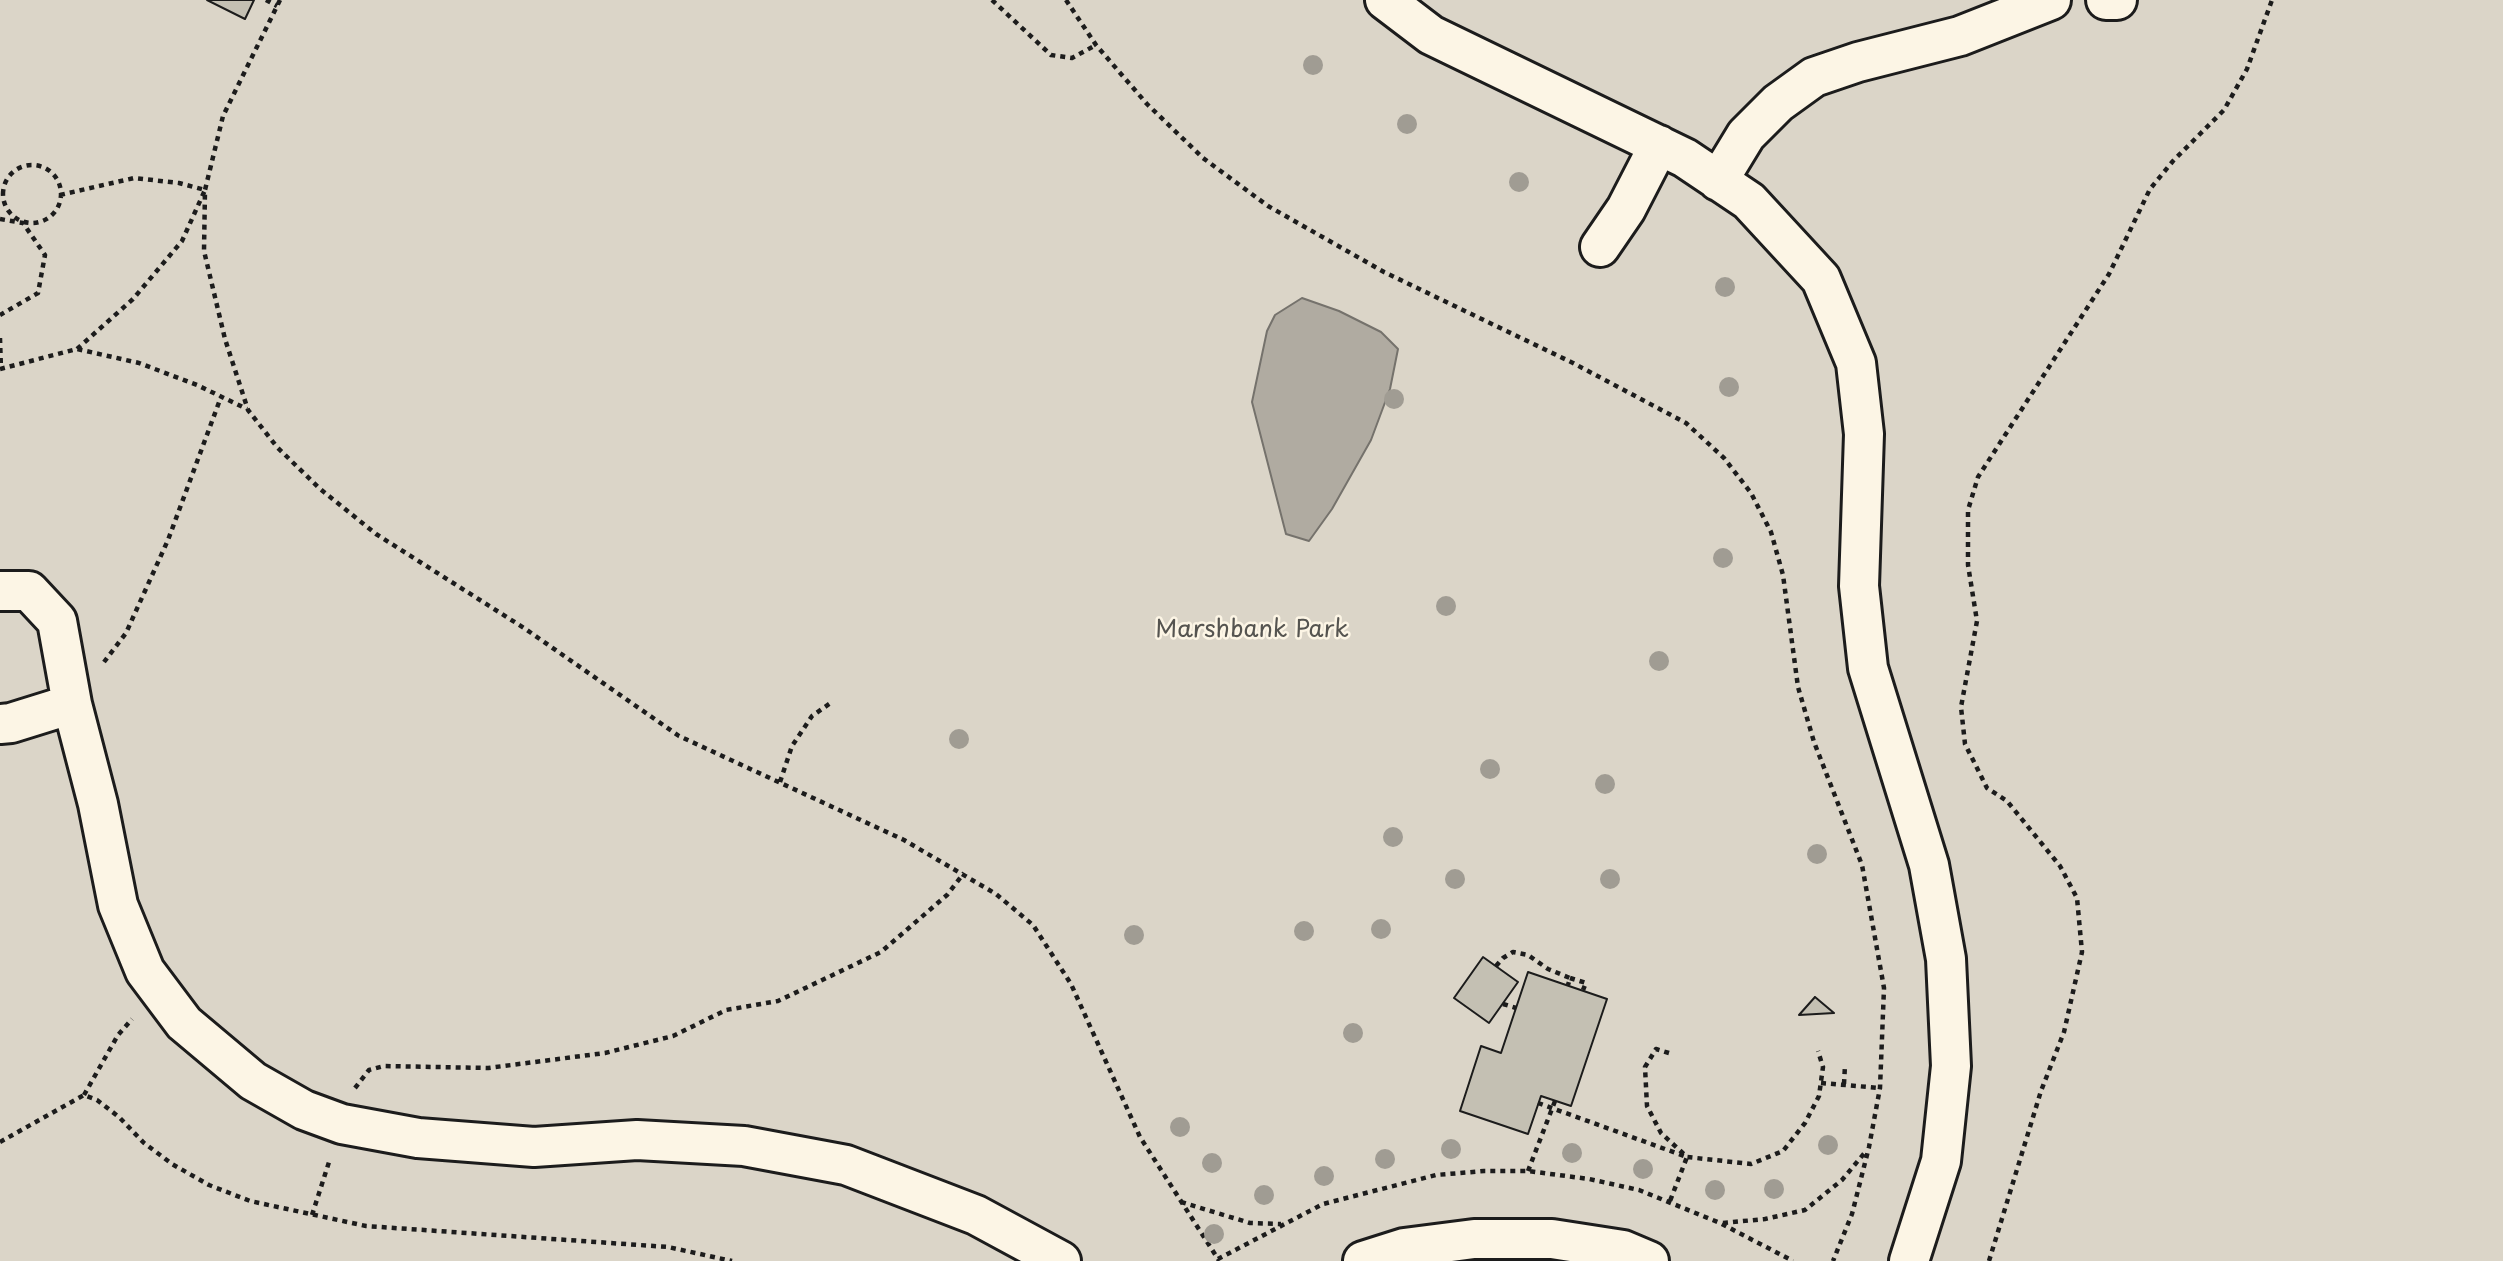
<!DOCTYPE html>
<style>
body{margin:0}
canvas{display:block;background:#fcf5e5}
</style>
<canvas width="2503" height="1261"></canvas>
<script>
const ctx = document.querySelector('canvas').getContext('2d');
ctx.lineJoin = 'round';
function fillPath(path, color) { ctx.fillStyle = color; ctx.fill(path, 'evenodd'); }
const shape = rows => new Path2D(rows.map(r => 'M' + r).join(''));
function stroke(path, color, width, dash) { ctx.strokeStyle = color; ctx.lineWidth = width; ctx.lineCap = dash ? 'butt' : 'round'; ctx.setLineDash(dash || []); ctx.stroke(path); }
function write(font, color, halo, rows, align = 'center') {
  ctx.font = font + ' "Playpen Sans",sans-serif'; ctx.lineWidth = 5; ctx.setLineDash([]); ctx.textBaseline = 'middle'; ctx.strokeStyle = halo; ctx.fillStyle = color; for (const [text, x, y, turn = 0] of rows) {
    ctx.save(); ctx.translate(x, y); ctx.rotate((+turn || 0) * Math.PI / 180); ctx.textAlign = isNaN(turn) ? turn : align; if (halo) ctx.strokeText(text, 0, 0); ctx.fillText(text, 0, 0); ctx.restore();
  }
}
const green = shape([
 [0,0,2503,0,2503,1261,0,1261]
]);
const water = shape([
 [1302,298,1339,311,1381,332,1398,349,1390,389,1371,440,1332,509,1309,541,1286,534,1252,402,1267,331,1275,315,1302,298]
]);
const building = shape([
 [207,0,254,0,245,19,207,0],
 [1483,957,1518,982,1489,1023,1454,998,1483,957],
 [1528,972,1607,999,1571,1106,1541,1096,1528,1134,1460,1111,1481,1046,1501,1053,1528,972],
 [1815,997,1834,1013,1799,1015,1815,997]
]);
const path = shape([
 [266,0,277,6],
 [280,0,223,116,205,190,204,251,225,339,248,410,277,447,319,488,376,534,524,628,679,736,904,840,996,894,1033,925,1071,984,1140,1137,1218,1259,1323,1204,1436,1175,1484,1171,1528,1171,1589,1179,1639,1190,1720,1223,1793,1261],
 [992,0,1051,55,1072,58,1096,45],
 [1066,0,1096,45,1147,104,1203,158,1268,206,1384,272,1573,363,1686,423,1724,458,1751,493,1771,532,1783,575,1798,687,1814,742,1862,865,1884,988,1880,1088,1869,1147,1852,1214,1833,1261],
 '3 194a29 29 0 1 1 58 0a29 29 0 1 1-58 0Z',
 [60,195,134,178,179,183,205,190,182,241,133,299,77,349],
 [0,219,23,223,45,255,38,293,0,315],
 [0,338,1,369],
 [0,369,77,349,139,363,197,385,247,409],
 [104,662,126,633,168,540,221,397],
 [780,782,792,746,812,716,832,702],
 [1496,966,1503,958,1513,952,1528,955,1548,969,1570,978,1568,985],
 [1570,978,1586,983,1583,990],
 [1503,1004,1516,1008],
 [1669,1053,1656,1049,1645,1067,1647,1106,1661,1133,1687,1157,1751,1164,1783,1151,1805,1123,1819,1096,1823,1067,1818,1051],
 [1821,1083,1880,1088],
 [1844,1084,1845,1065],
 [355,1088,369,1070,384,1066,488,1068,605,1053,673,1036,726,1010,778,1001,881,952,947,895,964,873],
 [84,1095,118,1035,132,1019],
 [1538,1103,1687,1157,1670,1201],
 [0,1142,84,1095,97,1100,119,1117,144,1143,172,1164,209,1185,250,1201,366,1226,668,1247,732,1261],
 [1528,1171,1555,1101],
 [1181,1202,1250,1223,1281,1224],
 [312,1215,330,1159],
 [1723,1223,1765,1219,1805,1210,1842,1180,1867,1150],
 [1989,1261,2041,1091,2064,1032,2082,952,2077,898,2060,866,2007,801,1987,788,1965,744,1961,707,1977,621,1968,565,1968,510,1978,477,2109,274,2150,189,2173,161,2224,110,2247,69,2272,0]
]);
const minor = shape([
 [1385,0,1431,35,1685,158,1749,201,1821,279,1856,363,1864,434,1859,586,1868,668,1929,865,1946,959,1951,1066,1941,1161,1909,1261],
 [2106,0,2117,0],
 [1718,181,1746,135,1778,103,1814,77,1858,62,1960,36,2051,0],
 [1600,247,1626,209,1659,145],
 [0,591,29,591,57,621,72,704,98,804,118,905,145,971,184,1023,253,1081,304,1110,342,1124,418,1138,534,1147,637,1140,744,1146,846,1165,976,1215,1061,1261],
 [0,724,11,723,72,704],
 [1363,1261,1404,1248,1474,1239,1552,1239,1623,1250,1649,1261]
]);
const trees = [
 [1313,65],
 [1407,124],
 [1519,182],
 [1725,287],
 [1729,387],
 [1394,399],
 [1723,558],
 [1446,606],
 [1659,661],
 [959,739],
 [1490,769],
 [1605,784],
 [1393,837],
 [1817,854],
 [1455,879],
 [1610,879],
 [1381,929],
 [1304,931],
 [1134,935],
 [1353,1033],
 [1180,1127],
 [1828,1145],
 [1451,1149],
 [1572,1153],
 [1385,1159],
 [1212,1163],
 [1643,1169],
 [1324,1176],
 [1774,1189],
 [1715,1190],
 [1264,1195],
 [1214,1234]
];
const parkNames = [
 ["Marshbank Park",1252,630]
];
fillPath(green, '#dbd5c8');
fillPath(water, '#b0aba1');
stroke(water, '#75726c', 2);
fillPath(building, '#c4c0b3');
stroke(building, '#1c1c1c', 2);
stroke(minor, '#1c1c1c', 44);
stroke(path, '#1c1c1c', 4.5, [5, 5]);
stroke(minor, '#fcf5e5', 38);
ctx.fillStyle = '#a09c93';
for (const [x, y] of trees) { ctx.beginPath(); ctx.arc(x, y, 10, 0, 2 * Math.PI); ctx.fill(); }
write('24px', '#555450', '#fcf5e5', parkNames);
</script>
